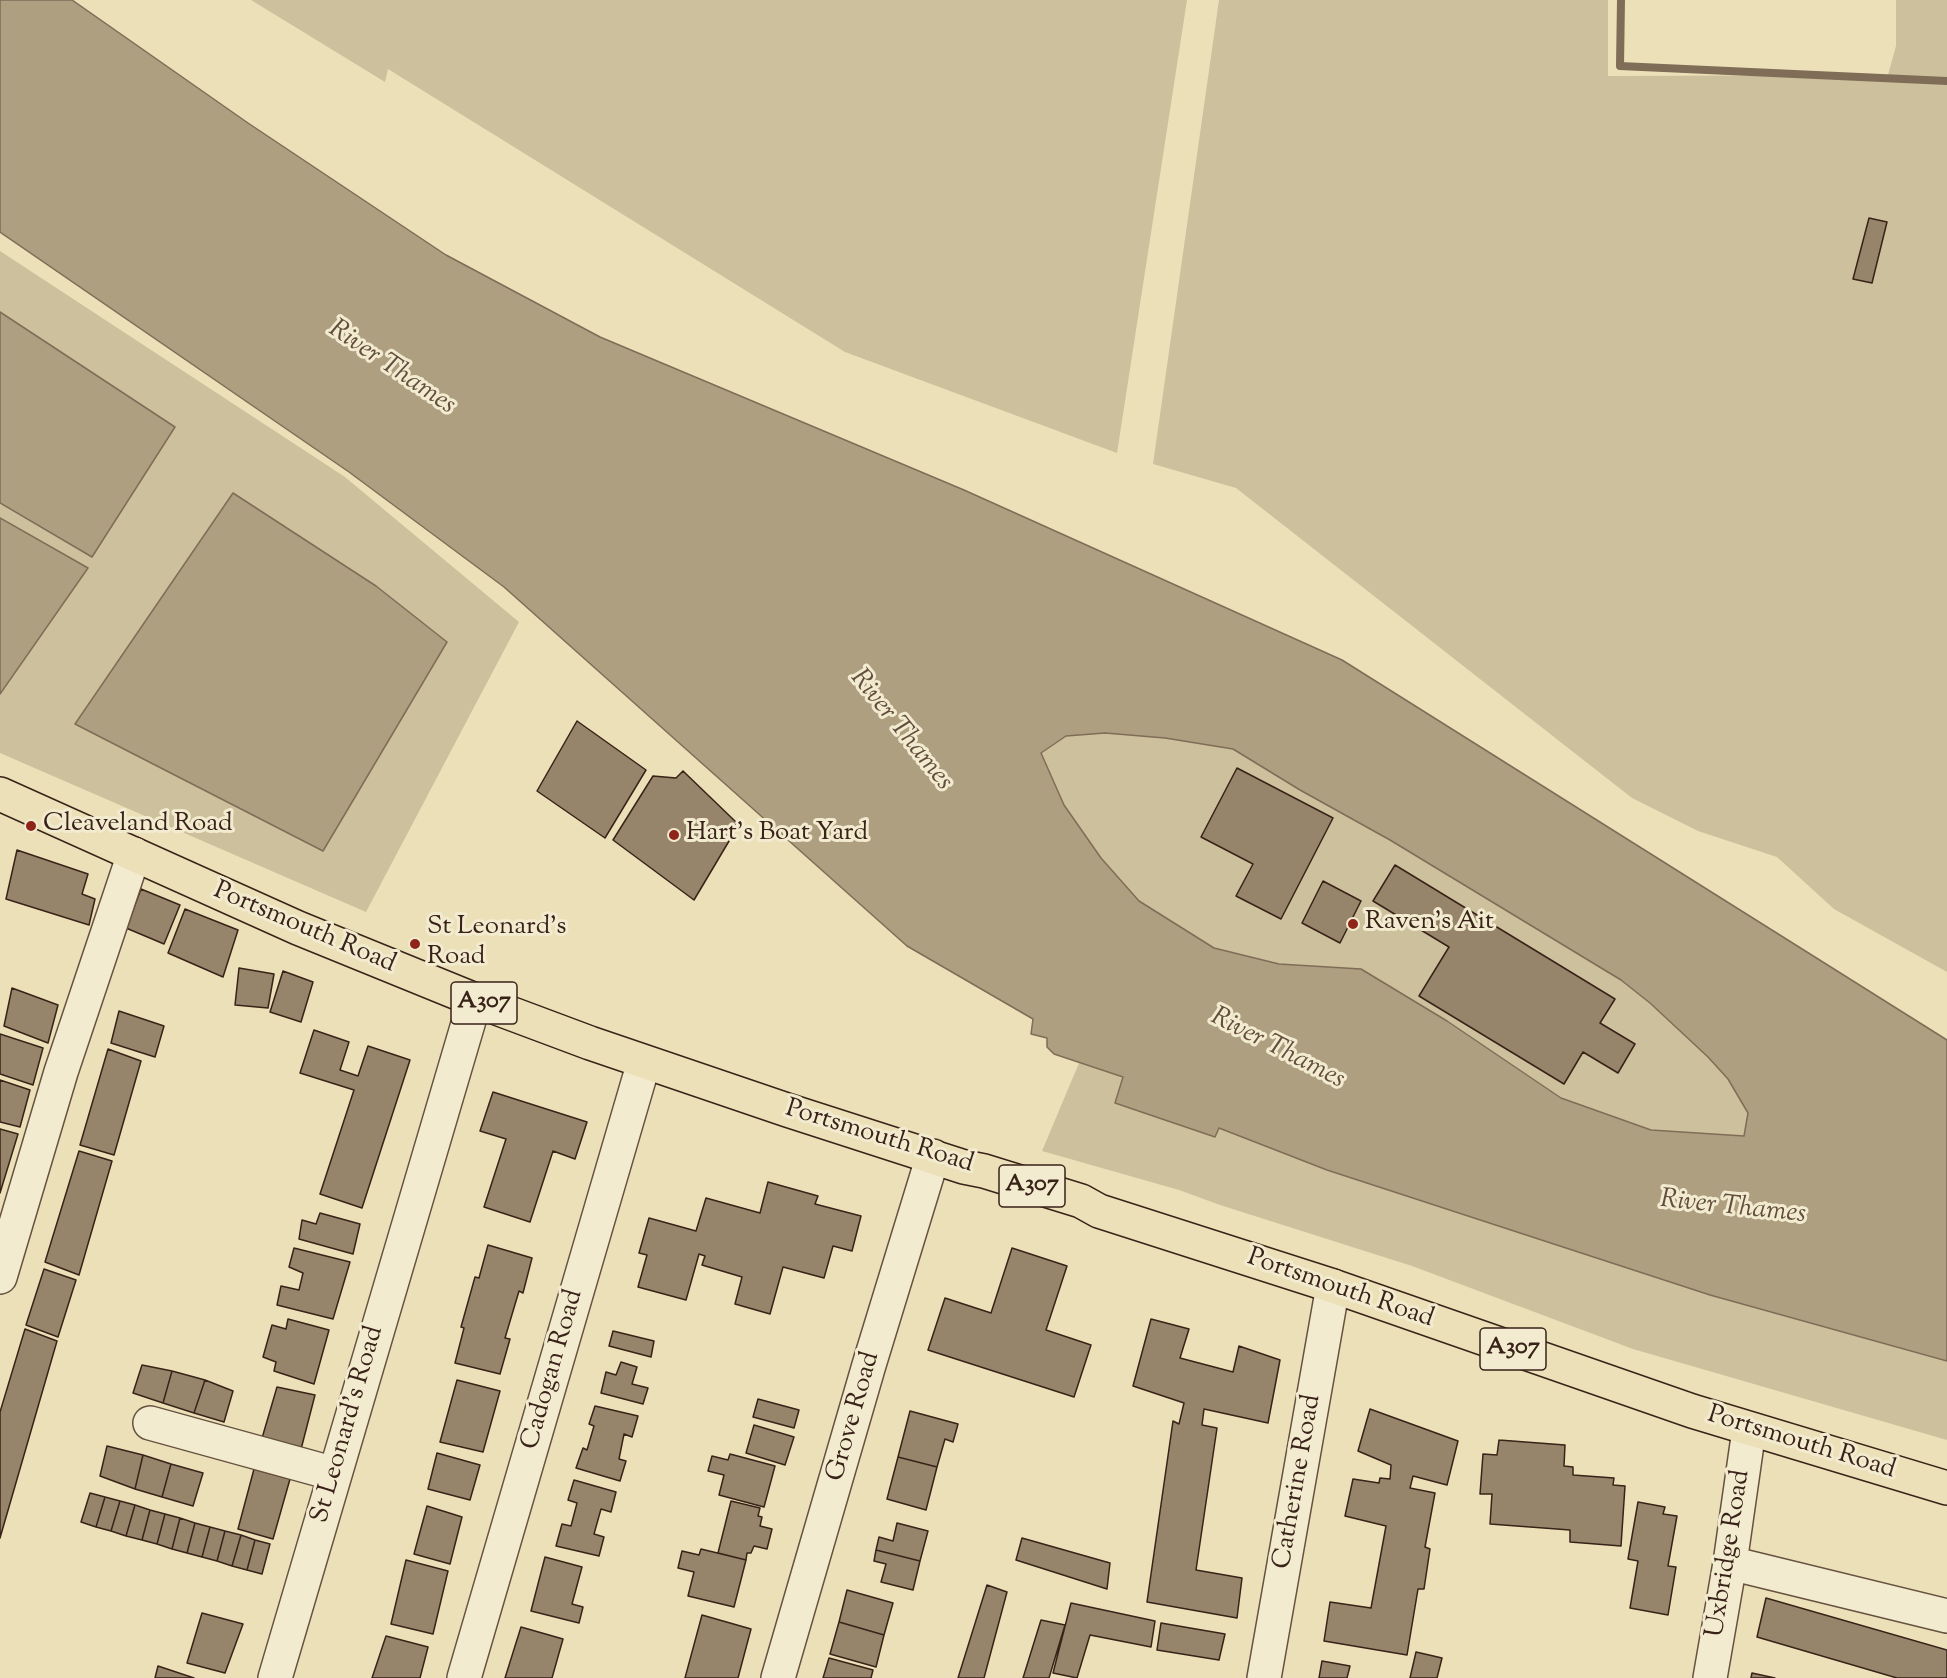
<!DOCTYPE html>
<style>
body{margin:0}
canvas{display:block;background:#ebe0b7}
</style>
<canvas width="1947" height="1678"></canvas>
<script>
const ctx = document.querySelector('canvas').getContext('2d');
ctx.lineJoin = 'round';
function fillPath(path, color) { ctx.fillStyle = color; ctx.fill(path, 'evenodd'); }
const shape = rows => new Path2D(rows.map(r => 'M' + r).join(''));
function stroke(path, color, width, dash) { ctx.strokeStyle = color; ctx.lineWidth = width; ctx.lineCap = dash ? 'butt' : 'round'; ctx.setLineDash(dash || []); ctx.stroke(path); }
function write(font, color, halo, rows, align = 'center') {
  ctx.font = font + ' "Sorts Mill Goudy",serif'; ctx.lineWidth = 6; ctx.setLineDash([]); ctx.textBaseline = 'middle'; ctx.strokeStyle = halo; ctx.fillStyle = color; for (const [text, x, y, turn = 0] of rows) {
    ctx.save(); ctx.translate(x, y); ctx.rotate((+turn || 0) * Math.PI / 180); ctx.textAlign = isNaN(turn) ? turn : align; if (halo) ctx.strokeText(text, 0, 0); ctx.fillText(text, 0, 0); ctx.restore();
  }
}
const green = shape([
 [251,0,1187,0,1117,453,845,352,388,69,385,82],
 [1219,0,1608,0,1608,76,1888,75,1896,46,1896,0,1947,0,1947,972,1834,909,1777,857,1698,831,1632,798,1236,488,1153,464],
 [0,251,345,477,519,622,366,912,0,753,0,694,87,569,0,518,0,503,92,556,175,427,0,312],
 [1105,733,1165,738,1233,749,1300,790,1390,840,1621,980,1650,1003,1708,1057,1728,1079,1748,1113,1744,1136,1651,1130,1561,1098,1447,1021,1361,969,1279,964,1214,948,1139,901,1101,858,1064,805,1041,753,1066,736],
 [1079,1063,1123,1077,1116,1103,1214,1137,1219,1128,1327,1170,1710,1295,1947,1361,1947,1440,1633,1349,1412,1266,1220,1205,1179,1190,1042,1151]
]);
const water = shape([
 [0,0,72,0,248,123,446,255,600,337,964,490,1342,660,1947,1040,1947,1361,1710,1295,1327,1170,1219,1128,1215,1137,1115,1103,1123,1077,1054,1054,1047,1047,1047,1038,1031,1034,1033,1019,907,946,504,587,349,472,0,232,0,0],
 [1105,733,1165,738,1233,749,1300,790,1390,840,1621,980,1650,1003,1708,1057,1728,1079,1748,1113,1744,1136,1651,1130,1561,1098,1447,1021,1361,969,1279,964,1214,948,1139,901,1101,858,1064,805,1041,753,1066,736,1105,733],
 [0,312,175,427,92,557,0,503,0,312],
 [233,493,376,586,447,642,323,851,75,724,233,493],
 [0,518,88,568,0,694,0,518]
]);
const stream = shape([
 [1621,0,1620,66,1947,81]
]);
const building = shape([
 [1869,218,1887,222,1872,283,1853,279,1869,218],
 [577,721,646,770,605,838,537,791,577,721],
 [1237,768,1333,818,1281,919,1236,896,1253,864,1201,837,1237,768],
 [683,771,737,823,734,828,735,831,694,900,613,840,653,776,676,778,683,771],
 [17,850,88,874,82,894,95,899,89,925,6,899,17,850],
 [1395,865,1615,999,1600,1023,1635,1044,1618,1073,1583,1052,1564,1084,1419,996,1449,947,1373,901,1395,865],
 [1323,881,1361,901,1340,943,1302,923,1323,881],
 [141,889,180,905,164,944,126,928,141,889],
 [185,909,238,930,223,977,168,953,185,909],
 [239,968,274,974,268,1008,235,1005,239,968],
 [283,971,313,982,301,1022,270,1012,283,971],
 [12,988,58,1005,48,1043,4,1026,12,988],
 [119,1011,164,1026,155,1057,111,1043,119,1011],
 [314,1030,349,1042,340,1070,358,1076,368,1046,410,1060,362,1208,320,1194,354,1090,300,1073,314,1030],
 [0,1034,43,1048,33,1085,0,1074,0,1034],
 [108,1049,141,1061,114,1155,80,1145,108,1049],
 [0,1080,30,1090,20,1127,0,1122,0,1080],
 [493,1092,587,1122,575,1159,553,1151,530,1222,484,1207,506,1139,480,1131,493,1092],
 [0,1129,18,1134,0,1193,0,1129],
 [79,1151,112,1161,79,1275,45,1262,79,1151],
 [768,1182,818,1196,815,1204,861,1216,852,1251,833,1246,824,1278,783,1267,770,1314,735,1304,742,1277,702,1265,705,1256,699,1254,686,1300,638,1287,647,1255,639,1253,649,1218,696,1231,706,1198,760,1213,768,1182],
 [320,1213,360,1224,353,1254,299,1239,302,1220,316,1224,320,1213],
 [488,1245,532,1258,523,1293,519,1291,505,1338,510,1339,500,1374,455,1363,464,1328,461,1327,475,1277,479,1278,488,1245],
 [294,1248,350,1262,333,1319,277,1305,281,1286,299,1290,303,1273,289,1267,294,1248],
 [1012,1248,1067,1266,1046,1330,1091,1345,1074,1397,928,1350,945,1298,991,1313,1012,1248],
 [44,1269,76,1280,58,1337,26,1325,44,1269],
 [288,1319,329,1330,314,1384,274,1371,276,1362,263,1357,272,1325,286,1329,288,1319],
 [1151,1319,1189,1329,1180,1358,1233,1372,1239,1346,1280,1360,1268,1423,1204,1409,1202,1425,1217,1428,1196,1570,1242,1578,1237,1618,1147,1602,1173,1421,1179,1424,1184,1403,1133,1386,1151,1319],
 [25,1329,57,1341,0,1538,0,1412,25,1329],
 [613,1331,654,1341,651,1357,609,1346,613,1331],
 [621,1362,637,1367,632,1384,648,1388,643,1404,601,1393,606,1372,616,1375,621,1362],
 [142,1365,172,1371,163,1403,133,1393,142,1365],
 [172,1371,205,1380,194,1413,163,1403,172,1371],
 [205,1380,233,1391,224,1422,194,1413,205,1380],
 [457,1380,500,1391,483,1452,440,1442,457,1380],
 [277,1387,315,1395,299,1457,260,1445,277,1387],
 [758,1399,799,1410,794,1428,753,1417,758,1399],
 [595,1406,638,1416,632,1437,624,1434,619,1459,626,1461,620,1481,576,1468,583,1448,587,1450,594,1426,589,1424,595,1406],
 [1370,1409,1458,1441,1447,1485,1413,1476,1410,1488,1435,1493,1425,1547,1430,1549,1424,1589,1418,1589,1407,1655,1324,1641,1330,1602,1371,1608,1386,1526,1345,1516,1353,1479,1379,1483,1380,1478,1390,1479,1391,1465,1358,1451,1370,1409],
 [910,1411,958,1424,953,1442,945,1439,937,1467,898,1457,910,1411],
 [754,1425,794,1437,785,1465,746,1453,754,1425],
 [1499,1440,1565,1445,1564,1466,1573,1467,1573,1475,1614,1478,1613,1485,1625,1486,1621,1546,1570,1542,1570,1530,1490,1524,1492,1494,1480,1494,1483,1454,1497,1455,1499,1440],
 [107,1446,143,1455,135,1489,100,1476,107,1446],
 [437,1453,480,1465,470,1500,428,1489,437,1453],
 [730,1454,775,1466,764,1507,719,1495,724,1475,708,1471,712,1456,728,1460,730,1454],
 [143,1455,171,1464,162,1497,135,1489,143,1455],
 [898,1457,937,1467,926,1510,887,1499,898,1457],
 [171,1464,203,1473,193,1506,162,1497,171,1464],
 [254,1469,290,1479,273,1539,238,1529,254,1469],
 [574,1480,616,1492,611,1512,601,1509,594,1534,604,1537,599,1556,556,1546,562,1524,571,1526,577,1503,568,1500,574,1480],
 [90,1493,105,1497,96,1527,81,1522,90,1493],
 [105,1497,120,1501,111,1531,96,1527,105,1497],
 [120,1501,135,1505,126,1536,111,1531,120,1501],
 [731,1501,760,1508,758,1516,762,1517,760,1526,772,1529,767,1549,754,1546,751,1553,747,1553,746,1560,718,1553,731,1501],
 [1638,1502,1665,1507,1663,1514,1677,1516,1668,1566,1676,1567,1668,1615,1630,1608,1638,1561,1628,1559,1638,1502],
 [135,1505,150,1510,142,1540,126,1536,135,1505],
 [427,1506,462,1517,450,1564,414,1554,427,1506],
 [150,1510,165,1514,157,1544,142,1540,150,1510],
 [165,1514,180,1518,172,1549,157,1544,165,1514],
 [180,1518,195,1523,187,1553,172,1549,180,1518],
 [195,1523,210,1527,202,1557,187,1553,195,1523],
 [897,1523,928,1531,920,1561,876,1550,879,1537,893,1541,897,1523],
 [210,1527,225,1531,217,1561,202,1557,210,1527],
 [225,1531,241,1535,232,1566,217,1561,225,1531],
 [241,1535,255,1540,247,1570,232,1566,241,1535],
 [1022,1538,1110,1563,1107,1589,1016,1560,1022,1538],
 [255,1540,270,1544,262,1574,247,1570,255,1540],
 [701,1549,746,1560,734,1607,688,1596,694,1572,678,1568,682,1551,699,1555,701,1549],
 [876,1550,920,1561,913,1590,881,1582,886,1564,874,1561,876,1550],
 [545,1557,582,1567,572,1604,583,1607,579,1623,531,1611,545,1557],
 [406,1560,448,1571,433,1634,391,1624,406,1560],
 [987,1585,1007,1592,984,1678,958,1678,987,1585],
 [847,1590,893,1603,884,1635,839,1622,847,1590],
 [1766,1598,1947,1650,1947,1678,1897,1678,1757,1637,1766,1598],
 [1071,1603,1155,1621,1151,1647,1090,1635,1077,1678,1053,1673,1071,1603],
 [202,1613,243,1624,225,1673,187,1663,202,1613],
 [702,1615,751,1629,738,1678,685,1678,702,1615],
 [1041,1620,1065,1625,1049,1678,1023,1678,1041,1620],
 [839,1622,884,1635,876,1667,830,1654,839,1622],
 [1161,1623,1225,1634,1219,1660,1157,1650,1161,1623],
 [521,1627,563,1639,552,1678,505,1678,521,1627],
 [386,1636,428,1647,420,1678,372,1678,386,1636],
 [1416,1652,1442,1658,1437,1678,1410,1678,1416,1652],
 [829,1658,873,1670,871,1678,823,1678,829,1658],
 [1322,1661,1350,1666,1347,1678,1319,1678,1322,1661],
 [158,1666,194,1678,155,1678,158,1666],
 [1752,1673,1775,1678,1751,1678,1752,1673]
]);
const minor = shape([
 [0,1277,61,1072,134,854],
 [150,1423,335,1474],
 [1730,1563,1947,1616],
 [275,1678,475,1000],
 [464,1678,644,1062],
 [778,1678,869,1365,933,1156],
 [1264,1678,1333,1286],
 [1710,1678,1730,1563,1749,1430]
]);
const major = shape([
 [0,794,298,928,475,1000,590,1043,787,1110,964,1167,984,1171,1081,1201,1099,1211,1333,1286,1692,1411,1947,1488]
]);
const markers = [
 [31,826,6,"#8f2418"],
 [674,835,6,"#8f2418"],
 [1353,924,6,"#8f2418"],
 [415,944,6,"#8f2418"]
];
const shields = [
 [484,1003,66],
 [1032,1186,66],
 [1513,1349,66]
];
const shieldNames = [
 ["A307",484,1003],
 ["A307",1032,1186],
 ["A307",1513,1349]
];
const poiNames = [
 ["Cleaveland Road",43,826],
 ["Hart's Boat Yard",686,835],
 ["Raven's Ait",1365,924],
 ["St Leonard's",427,929],
 ["Road",427,959]
];
const streetNames = [
 ["Portsmouth Road",304,929,23],
 ["Portsmouth Road",879,1138,17],
 ["Portsmouth Road",1340,1290,19],
 ["Cadogan Road",554,1370,-74],
 ["Grove Road",855,1417,-74],
 ["St Leonard's Road",349,1425,-74],
 ["Portsmouth Road",1801,1444,17],
 ["Catherine Road",1299,1482,-80],
 ["Uxbridge Road",1730,1554,-81]
];
const waterNames = [
 ["River Thames",391,369,34],
 ["River Thames",900,731,51],
 ["River Thames",1277,1050,27],
 ["River Thames",1733,1209,6]
];
fillPath(green, '#cdc09c');
fillPath(water, '#ae9f81');
stroke(water, '#7f6d57', 1.5);
stroke(stream, '#7f6d57', 8);
fillPath(building, '#96856b');
stroke(building, '#392218', 1.5);
stroke(minor, '#665240', 36);
stroke(major, '#392218', 36);
stroke(minor, '#f2ebd0', 33);
stroke(major, '#ebe0b7', 33);
for (const [x, y, r, color] of markers) { const dot = new Path2D(); dot.arc(x, y, r, 0, 2 * Math.PI); ctx.fillStyle = color; ctx.fill(dot); stroke(dot, '#f2ebd0', 2); }
for (const [x, y, w] of shields) { const box = new Path2D(); box.roundRect(x - w / 2, y - 21, w, 42, 4.5); ctx.fillStyle = '#f2ebd0'; ctx.fill(box); stroke(box, '#392218', 1.5); }
write('bold 24px', '#392218', null, shieldNames);
write('26px', '#392218', '#f2ebd0', poiNames, 'left');
write('26px', '#392218', '#f2ebd0', streetNames);
write('italic 27px', '#624e3d', '#f2ebd0', waterNames);
</script>
